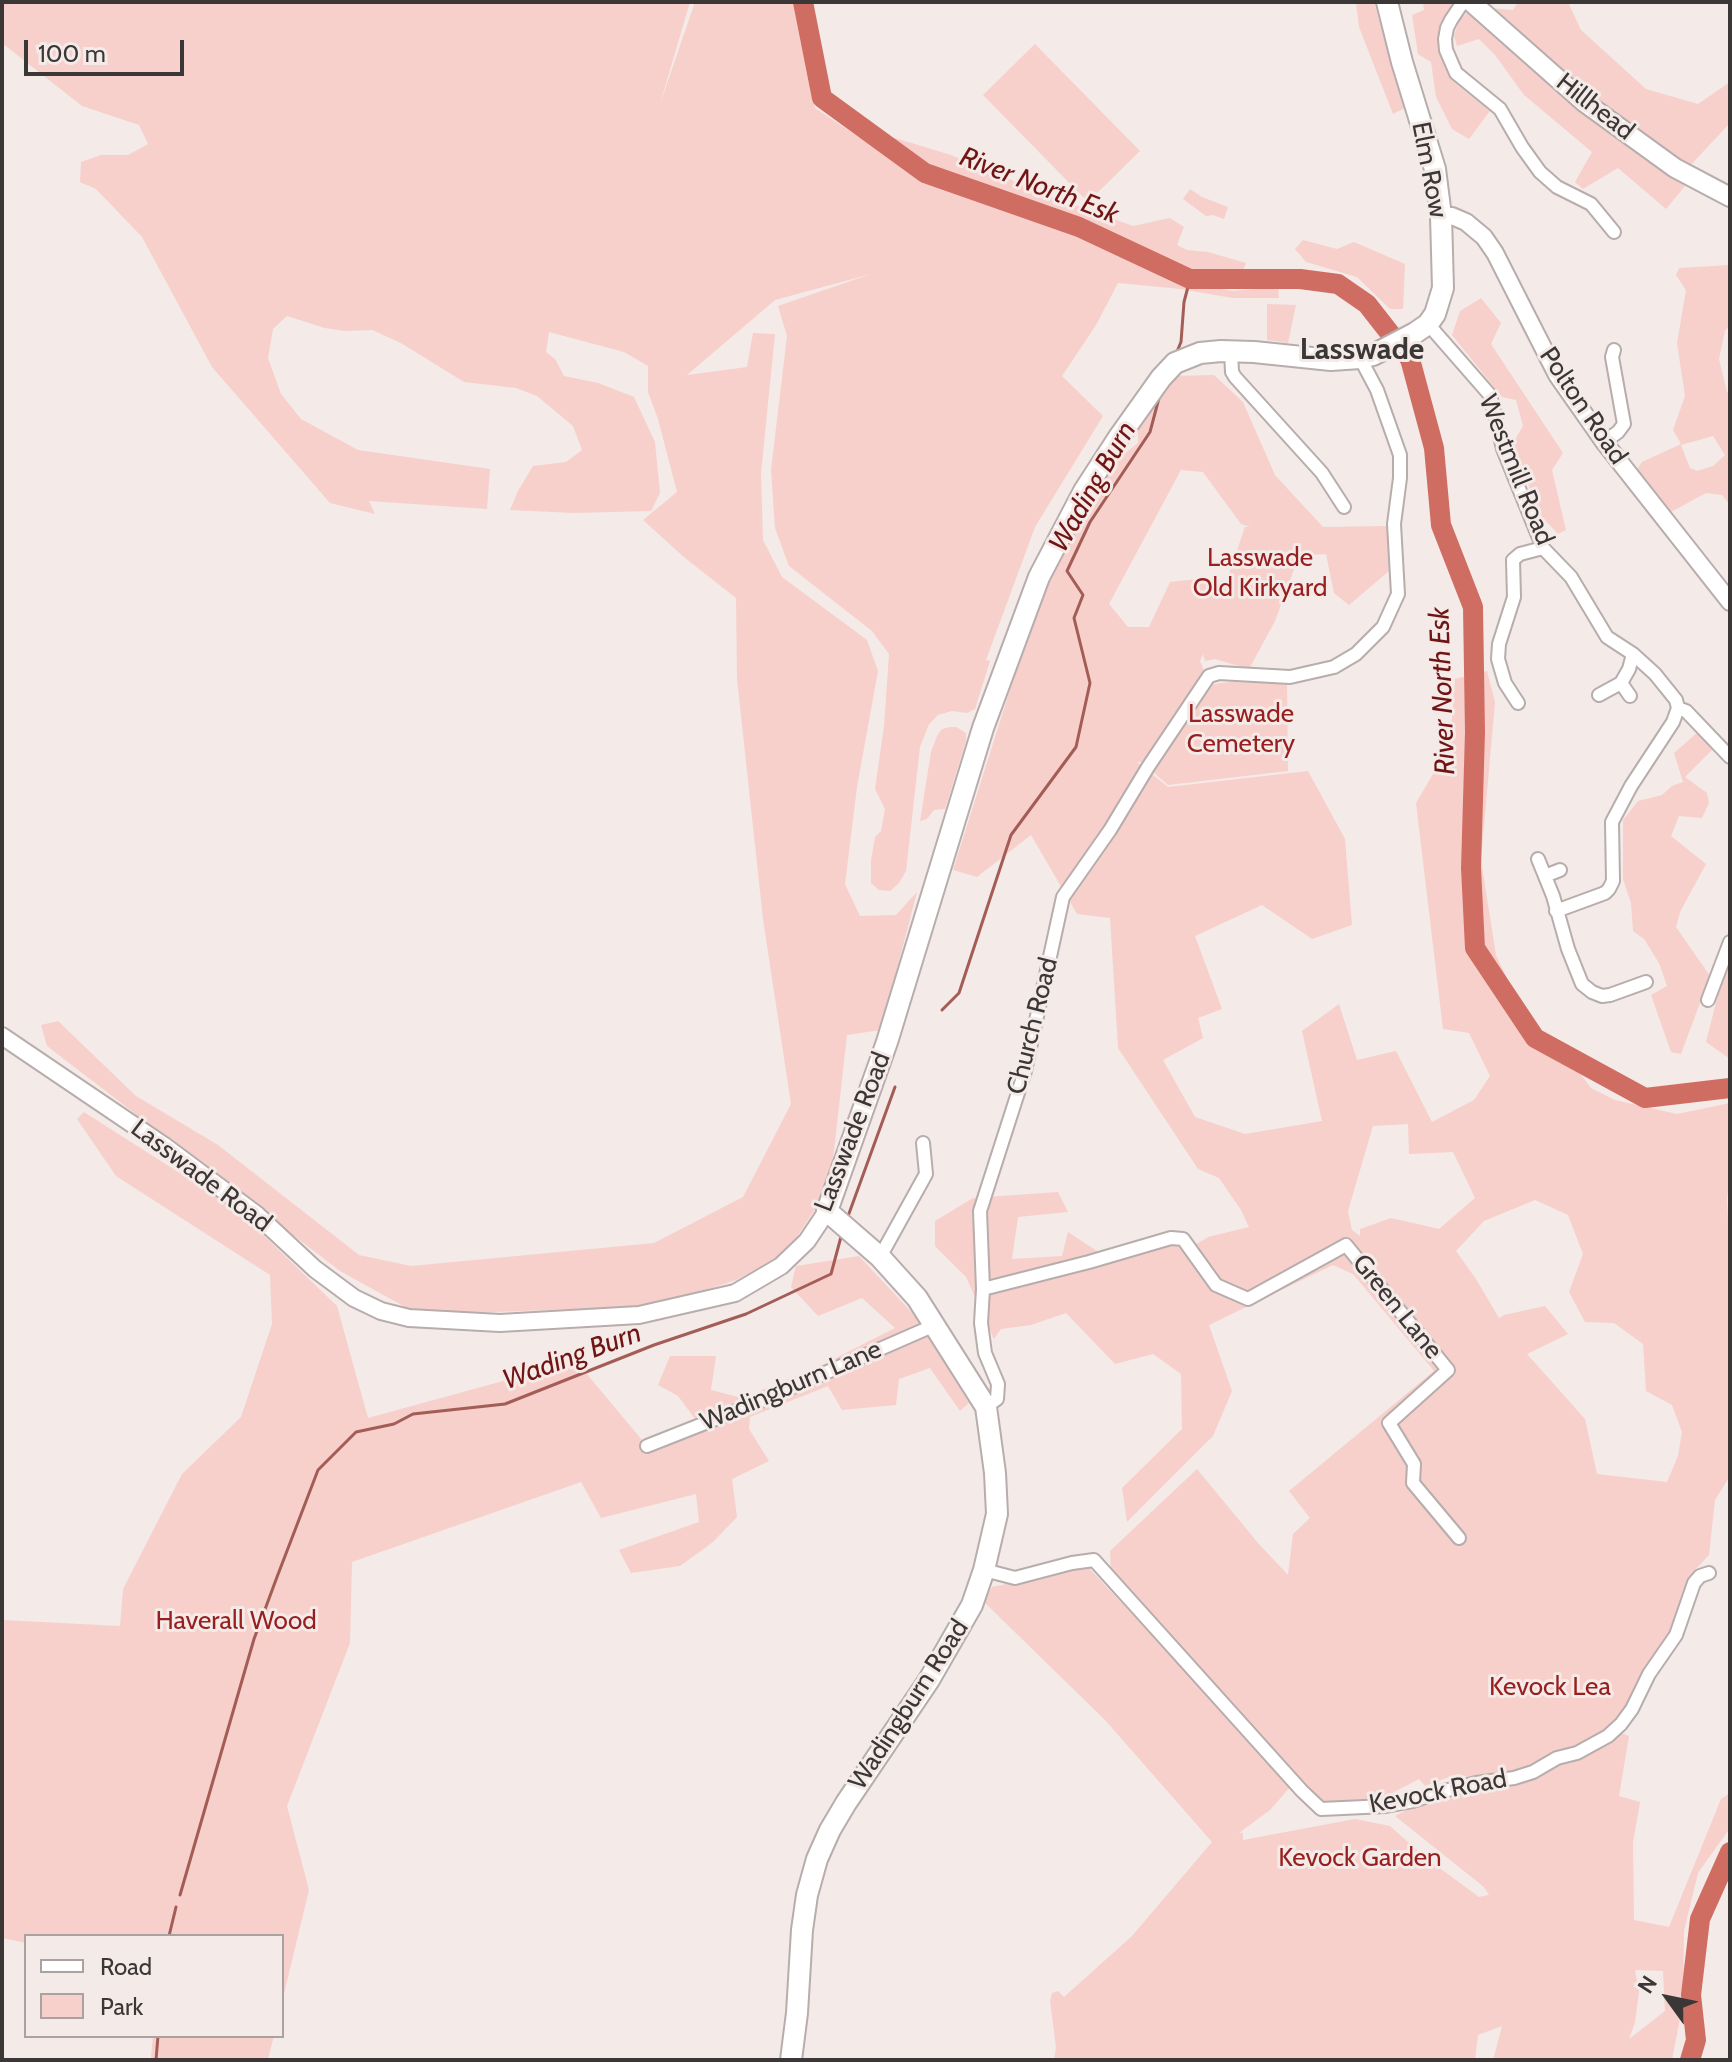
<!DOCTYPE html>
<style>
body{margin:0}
#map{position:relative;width:1732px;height:2062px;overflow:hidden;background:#f4eae8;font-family:Cabin,sans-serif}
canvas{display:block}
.frame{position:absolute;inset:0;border:4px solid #3b3736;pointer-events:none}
.legend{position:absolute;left:24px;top:1934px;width:260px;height:104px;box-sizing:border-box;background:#f4eae8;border:2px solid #aaa2a1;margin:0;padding:10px 14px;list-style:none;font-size:24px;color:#3b3736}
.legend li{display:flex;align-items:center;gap:16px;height:40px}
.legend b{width:40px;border:2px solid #aaa2a1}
.north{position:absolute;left:1628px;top:1958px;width:80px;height:80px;-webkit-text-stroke:6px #f4eae8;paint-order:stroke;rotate:303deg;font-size:22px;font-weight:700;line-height:32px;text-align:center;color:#3b3736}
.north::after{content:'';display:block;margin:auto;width:28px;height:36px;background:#3b3736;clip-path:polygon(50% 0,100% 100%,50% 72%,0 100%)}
.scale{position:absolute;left:24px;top:40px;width:160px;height:36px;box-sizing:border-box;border:4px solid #3b3736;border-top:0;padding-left:10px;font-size:24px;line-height:28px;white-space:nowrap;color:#3b3736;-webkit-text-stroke:6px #f4eae8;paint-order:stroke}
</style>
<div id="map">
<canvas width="1732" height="2062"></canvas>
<div class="frame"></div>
<ul class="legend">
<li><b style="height:10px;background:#fff"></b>Road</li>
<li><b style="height:22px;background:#f7d0cb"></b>Park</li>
</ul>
<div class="north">N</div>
<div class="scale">100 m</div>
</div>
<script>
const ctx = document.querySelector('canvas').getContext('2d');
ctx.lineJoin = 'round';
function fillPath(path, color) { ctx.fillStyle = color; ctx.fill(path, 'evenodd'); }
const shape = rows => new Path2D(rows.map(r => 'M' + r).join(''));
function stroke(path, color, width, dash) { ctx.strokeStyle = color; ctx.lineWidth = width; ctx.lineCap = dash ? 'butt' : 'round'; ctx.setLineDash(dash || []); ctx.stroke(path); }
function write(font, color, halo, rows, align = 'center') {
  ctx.font = font + ' Cabin,sans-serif'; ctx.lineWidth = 6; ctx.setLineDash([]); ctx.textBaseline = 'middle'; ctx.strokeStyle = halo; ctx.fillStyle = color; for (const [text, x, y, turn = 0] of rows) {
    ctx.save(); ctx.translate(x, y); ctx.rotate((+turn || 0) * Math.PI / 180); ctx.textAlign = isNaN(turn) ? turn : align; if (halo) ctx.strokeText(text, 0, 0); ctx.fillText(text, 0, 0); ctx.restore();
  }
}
const green = shape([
 [2,2,690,2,660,104,695,2,798,2,815,108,922,179,1070,230,1173,279,1232,291,1278,287,1279,298,1232,298,1181,289,1118,283,1096,325,1062,376,1103,416,1035,527,986,660,990,661,975,709,967,713,952,711,938,715,929,724,920,747,906,871,899,883,890,891,879,890,871,883,871,860,875,837,881,831,885,809,875,789,884,726,889,654,872,631,789,566,775,528,771,470,787,336,778,306,871,274,775,300,687,375,747,367,753,333,775,334,761,473,763,540,782,577,867,640,878,671,857,787,845,884,860,916,896,915,917,892,881,1030,847,1035,830,1186,786,1254,736,1280,657,1306,467,1313,407,1308,340,1271,47,1046,41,1025,58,1021,136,1096,218,1145,359,1255,411,1266,654,1243,743,1197,791,1104,763,919,737,679,736,598,685,558,643,520,677,492,658,419,648,392,648,366,624,352,549,332,546,352,555,359,564,376,598,383,634,397,655,442,660,493,651,511,574,513,510,510,518,491,533,466,566,462,582,450,573,426,537,396,516,388,464,382,401,343,372,330,345,331,325,328,287,316,273,329,268,358,281,394,301,419,358,450,490,469,487,509,369,501,375,514,330,503,212,367,142,237,96,189,80,182,81,162,101,155,128,155,148,144,139,125,82,106,2,43],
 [1356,2,1374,2,1405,108,1393,114,1359,27],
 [1423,2,1452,2,1453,6,1442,22,1439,41,1455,83,1490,111,1469,139,1452,129,1436,97,1431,62,1418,54,1412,15,1424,10],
 [1518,2,1568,2,1581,30,1646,89,1698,104,1730,82,1730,123,1688,168,1593,99,1489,8,1513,10],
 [1468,12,1590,115,1685,186,1666,209,1618,168,1583,189,1575,182,1592,152,1524,95,1495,55,1479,39,1457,46,1454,36,1459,20],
 [1035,44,1140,151,1088,202,983,95],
 [895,138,951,155,1050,196,1133,226,1170,218,1184,227,1177,245,1187,250,1208,252,1246,263,1243,270,1193,269,1079,222,933,166,888,142],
 [1190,189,1202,197,1228,207,1224,219,1213,215,1206,216,1183,199],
 [1303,240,1337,249,1354,242,1405,264,1403,309,1390,309,1357,277,1306,262,1295,249],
 [1730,265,1730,325,1725,331,1719,359,1727,392,1730,393,1730,505,1722,495,1706,493,1671,512,1639,478,1637,470,1642,462,1681,444,1673,430,1685,396,1677,343,1686,290,1676,275,1679,268],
 [1713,436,1725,455,1713,466,1697,471,1690,468,1681,445],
 [1481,298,1501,323,1491,344,1563,453,1552,470,1566,530,1558,534,1539,514,1513,443,1523,426,1516,400,1502,397,1452,335,1460,311],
 [1267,304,1296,305,1288,343,1267,340],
 [1214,375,1243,402,1275,475,1323,527,1387,526,1389,571,1349,605,1334,593,1326,554,1296,556,1294,554,1296,564,1275,621,1249,669,1215,659,1205,661,1203,654,1200,661,1204,671,1143,762,1137,762,1168,787,1308,771,1345,839,1352,925,1312,939,1262,905,1195,936,1222,1009,1198,1018,1203,1038,1163,1060,1195,1117,1245,1134,1322,1121,1302,1031,1339,1004,1357,1060,1396,1051,1432,1122,1474,1100,1490,1076,1469,1033,1443,1029,1416,803,1450,745,1455,679,1487,671,1495,702,1481,860,1496,955,1542,1052,1576,1068,1591,1088,1615,1100,1677,1114,1730,1103,1730,1173,1727,1199,1730,1264,1730,1476,1715,1500,1709,1555,1694,1571,1671,1632,1632,1703,1609,1726,1577,1749,1557,1750,1532,1767,1514,1773,1475,1779,1457,1774,1425,1786,1419,1779,1377,1801,1324,1804,1312,1794,1111,1572,1110,1551,1197,1469,1258,1543,1288,1575,1293,1534,1310,1518,1289,1491,1434,1371,1353,1274,1333,1265,1209,1325,1232,1391,1213,1436,1127,1522,1122,1488,1182,1429,1181,1374,1153,1354,1115,1364,1066,1313,1031,1325,1001,1329,994,1339,966,1277,935,1246,935,1221,973,1198,1058,1192,1068,1212,1018,1217,1012,1259,1062,1256,1068,1232,1100,1253,1169,1237,1183,1252,1208,1237,1249,1227,1241,1210,1219,1178,1198,1169,1118,1048,1110,918,1077,914,1031,835,977,877,953,870,1046,576,1114,462,1138,443,1138,423,1171,376],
 [1181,470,1203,472,1241,524,1250,527,1245,527,1223,591,1207,578,1170,582,1149,627,1128,627,1109,604],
 [1408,1124,1409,1154,1453,1152,1475,1198,1439,1229,1391,1218,1360,1229,1360,1236,1352,1230,1348,1211,1373,1126],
 [1535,1200,1568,1215,1583,1254,1569,1292,1585,1322,1614,1323,1643,1344,1646,1391,1672,1405,1682,1432,1678,1456,1667,1482,1597,1474,1585,1419,1527,1354,1568,1334,1545,1306,1504,1315,1499,1318,1476,1279,1456,1251,1484,1221],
 [1398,1424,1417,1461,1417,1480,1410,1485,1406,1464,1387,1433],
 [1231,682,1287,683,1288,771,1168,785,1151,770,1164,747,1214,684],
 [950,727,956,727,966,733,966,741,945,809,934,810,927,819,920,821,931,752,937,736,942,729],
 [1698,732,1713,749,1685,777,1707,793,1709,803,1702,818,1679,816,1671,836,1706,864,1680,912,1676,927,1710,976,1681,1054,1671,1052,1651,995,1667,986,1659,963,1644,939,1633,931,1631,903,1623,879,1623,820,1638,801,1662,795,1672,786,1683,782,1674,753],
 [1730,965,1730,1059,1706,1042,1719,991],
 [84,1112,236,1209,337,1306,368,1418,576,1361,647,1446,698,1423,678,1396,658,1385,670,1356,716,1356,711,1390,742,1398,824,1364,895,1328,862,1298,818,1316,791,1287,796,1266,859,1256,916,1317,969,1403,960,1411,930,1368,899,1379,896,1405,842,1410,828,1386,750,1417,749,1429,769,1461,732,1479,737,1517,713,1542,680,1566,631,1573,619,1550,699,1522,696,1494,601,1518,581,1482,352,1562,350,1643,287,1806,309,1890,282,2002,282,1936,26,1936,26,1943,2,1938,2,1620,120,1626,123,1589,182,1474,241,1417,272,1324,270,1275,116,1176,77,1119],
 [1088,1567,1292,1785,1270,1810,1239,1833,1243,1833,1243,1840,1355,1819,1390,1826,1426,1858,1479,1897,1489,1895,1484,1887,1395,1816,1417,1805,1607,1742,1621,1733,1629,1736,1619,1796,1640,1802,1633,1843,1634,1920,1669,1927,1721,1799,1730,1793,1730,1828,1698,1873,1684,1931,1683,2003,1672,2060,1493,2060,1502,2026,1478,2035,1475,2060,1054,2060,1056,2047,1050,2001,1052,1993,1058,1991,1064,1997,1132,1936,1212,1842,1105,1720,984,1602,992,1587],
 [1635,1970,1663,1971,1665,2011,1629,2039,1635,2022,1639,1992],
 [153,2036,274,2036,268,2059,154,2060,151,2058]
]);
const stream = shape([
 [1176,354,1181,342,1184,302,1190,279],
 [942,1010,959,993,1011,835,1076,747,1090,683,1074,618,1083,595,1067,571,1090,522,1150,432,1159,398],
 [847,1219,895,1087],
 [180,1895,254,1639,277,1577,318,1470,356,1432,394,1424,413,1414,505,1404,654,1345,746,1314,831,1274,842,1233],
 [169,1936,176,1907],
 [156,2060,158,2036]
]);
const river = shape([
 [803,2,822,98,925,173,1079,227,1190,279,1300,279,1338,284,1367,304,1410,359,1434,448,1441,525,1473,607,1475,732,1471,868,1475,948,1535,1038,1645,1098,1730,1088],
 [1690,2060,1696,2040,1691,1995,1700,1919,1730,1852]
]);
const minor = shape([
 [1463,2,1451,20,1447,28,1445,39,1446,50,1456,73,1500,109,1522,147,1540,172,1557,187,1591,204,1614,232],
 [1428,324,1490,395,1503,449,1543,548,1571,577,1607,637,1633,654,1655,674,1676,700,1678,708,1686,711,1730,757],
 [1231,351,1232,372,1235,377,1322,473,1344,507],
 [1604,442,1618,432,1624,424,1612,357,1614,350],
 [1621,683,1630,696],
 [1599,695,1621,683,1629,669,1633,654],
 [1518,703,1505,683,1498,659,1499,644,1514,597,1513,560,1520,554,1543,548],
 [1538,859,1553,896,1568,949,1582,984,1592,992,1602,996,1610,995,1646,982],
 [1545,876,1560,870],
 [1556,911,1605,893,1609,889,1613,881,1612,822,1631,786,1673,722,1678,708],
 [1708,1000,1730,942],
 [880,1257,926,1174,923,1143],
 [983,1289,1089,1262,1171,1238,1183,1239,1216,1285,1248,1299,1346,1245,1448,1370,1389,1423,1414,1464,1413,1483,1459,1538],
 [986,1407,997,1399,998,1384,985,1353,981,1323,983,1289,980,1211,1025,1071,1063,897,1110,830,1148,767,1209,676,1219,673,1290,677,1334,667,1356,654,1383,627,1398,594,1394,524,1400,478,1400,455,1377,390,1360,358],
 [647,1446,761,1401,935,1325],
 [984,1570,1015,1578,1072,1563,1094,1560,1302,1791,1321,1809,1386,1806,1413,1801,1440,1792,1476,1783,1514,1778,1533,1772,1557,1758,1577,1753,1608,1736,1621,1724,1632,1709,1649,1674,1676,1635,1694,1583,1700,1576,1709,1573]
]);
const tertiary = shape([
 [1441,216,1452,216,1466,222,1484,237,1495,253,1557,375,1604,442,1730,602],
 [2,1036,163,1145,257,1215,315,1269,354,1298,381,1311,409,1318,500,1323,639,1315,735,1293,781,1266,807,1241,827,1211]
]);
const secondary = shape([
 [1471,2,1584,102,1675,168,1730,197]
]);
const primary = shape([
 [791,2060,797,2013,802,1930,807,1895,817,1859,830,1830,846,1803,929,1680,972,1605,984,1570,997,1514,995,1473,986,1407,917,1298,880,1257,827,1211,887,1042,983,728,1039,577,1084,491,1119,437,1161,378,1175,363,1200,353,1221,351,1254,352,1331,360,1360,358,1373,355,1415,333,1428,324,1435,314,1443,288,1441,216,1435,169,1402,62,1387,2]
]);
const streetNames = [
 ["Hillhead",1595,107,38],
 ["Elm Row",1429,170,79],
 ["Polton Road",1583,406,56],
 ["Westmill Road",1516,470,68],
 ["Church Road",1033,1026,-76],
 ["Lasswade Road",853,1132,-69],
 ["Lasswade Road",201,1176,37],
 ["Green Lane",1397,1307,51],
 ["Wadingburn Lane",791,1386,-23],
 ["Wadingburn Road",909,1705,-57],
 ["Kevock Road",1438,1792,-11]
];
const parkNames = [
 ["Lasswade",1260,558],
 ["Old Kirkyard",1260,588],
 ["Lasswade",1241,714],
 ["Cemetery",1241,744],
 ["Haverall Wood",236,1621],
 ["Kevock Lea",1550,1687],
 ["Kevock Garden",1360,1858]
];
const waterNames = [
 ["River North Esk",1039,186,21],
 ["Wading Burn",1093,487,-60],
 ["River North Esk",1443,691,-92],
 ["Wading Burn",572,1357,-20]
];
const quarterNames = [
 ["Lasswade",1362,350]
];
fillPath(green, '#f7d0cb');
stroke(stream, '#a35d56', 3);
stroke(river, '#d06d63', 20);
stroke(minor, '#b7adac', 16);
stroke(tertiary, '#b7adac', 20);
stroke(secondary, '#b7adac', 22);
stroke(primary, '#b7adac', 24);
stroke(minor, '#fff', 12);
stroke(tertiary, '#fff', 16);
stroke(secondary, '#fff', 18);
stroke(primary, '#fff', 20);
write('26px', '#3b3736', '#f4eae8', streetNames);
write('26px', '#981f1f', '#f4eae8', parkNames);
write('italic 28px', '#701514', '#f4eae8', waterNames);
write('bold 30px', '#3b3736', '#f4eae8', quarterNames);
</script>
